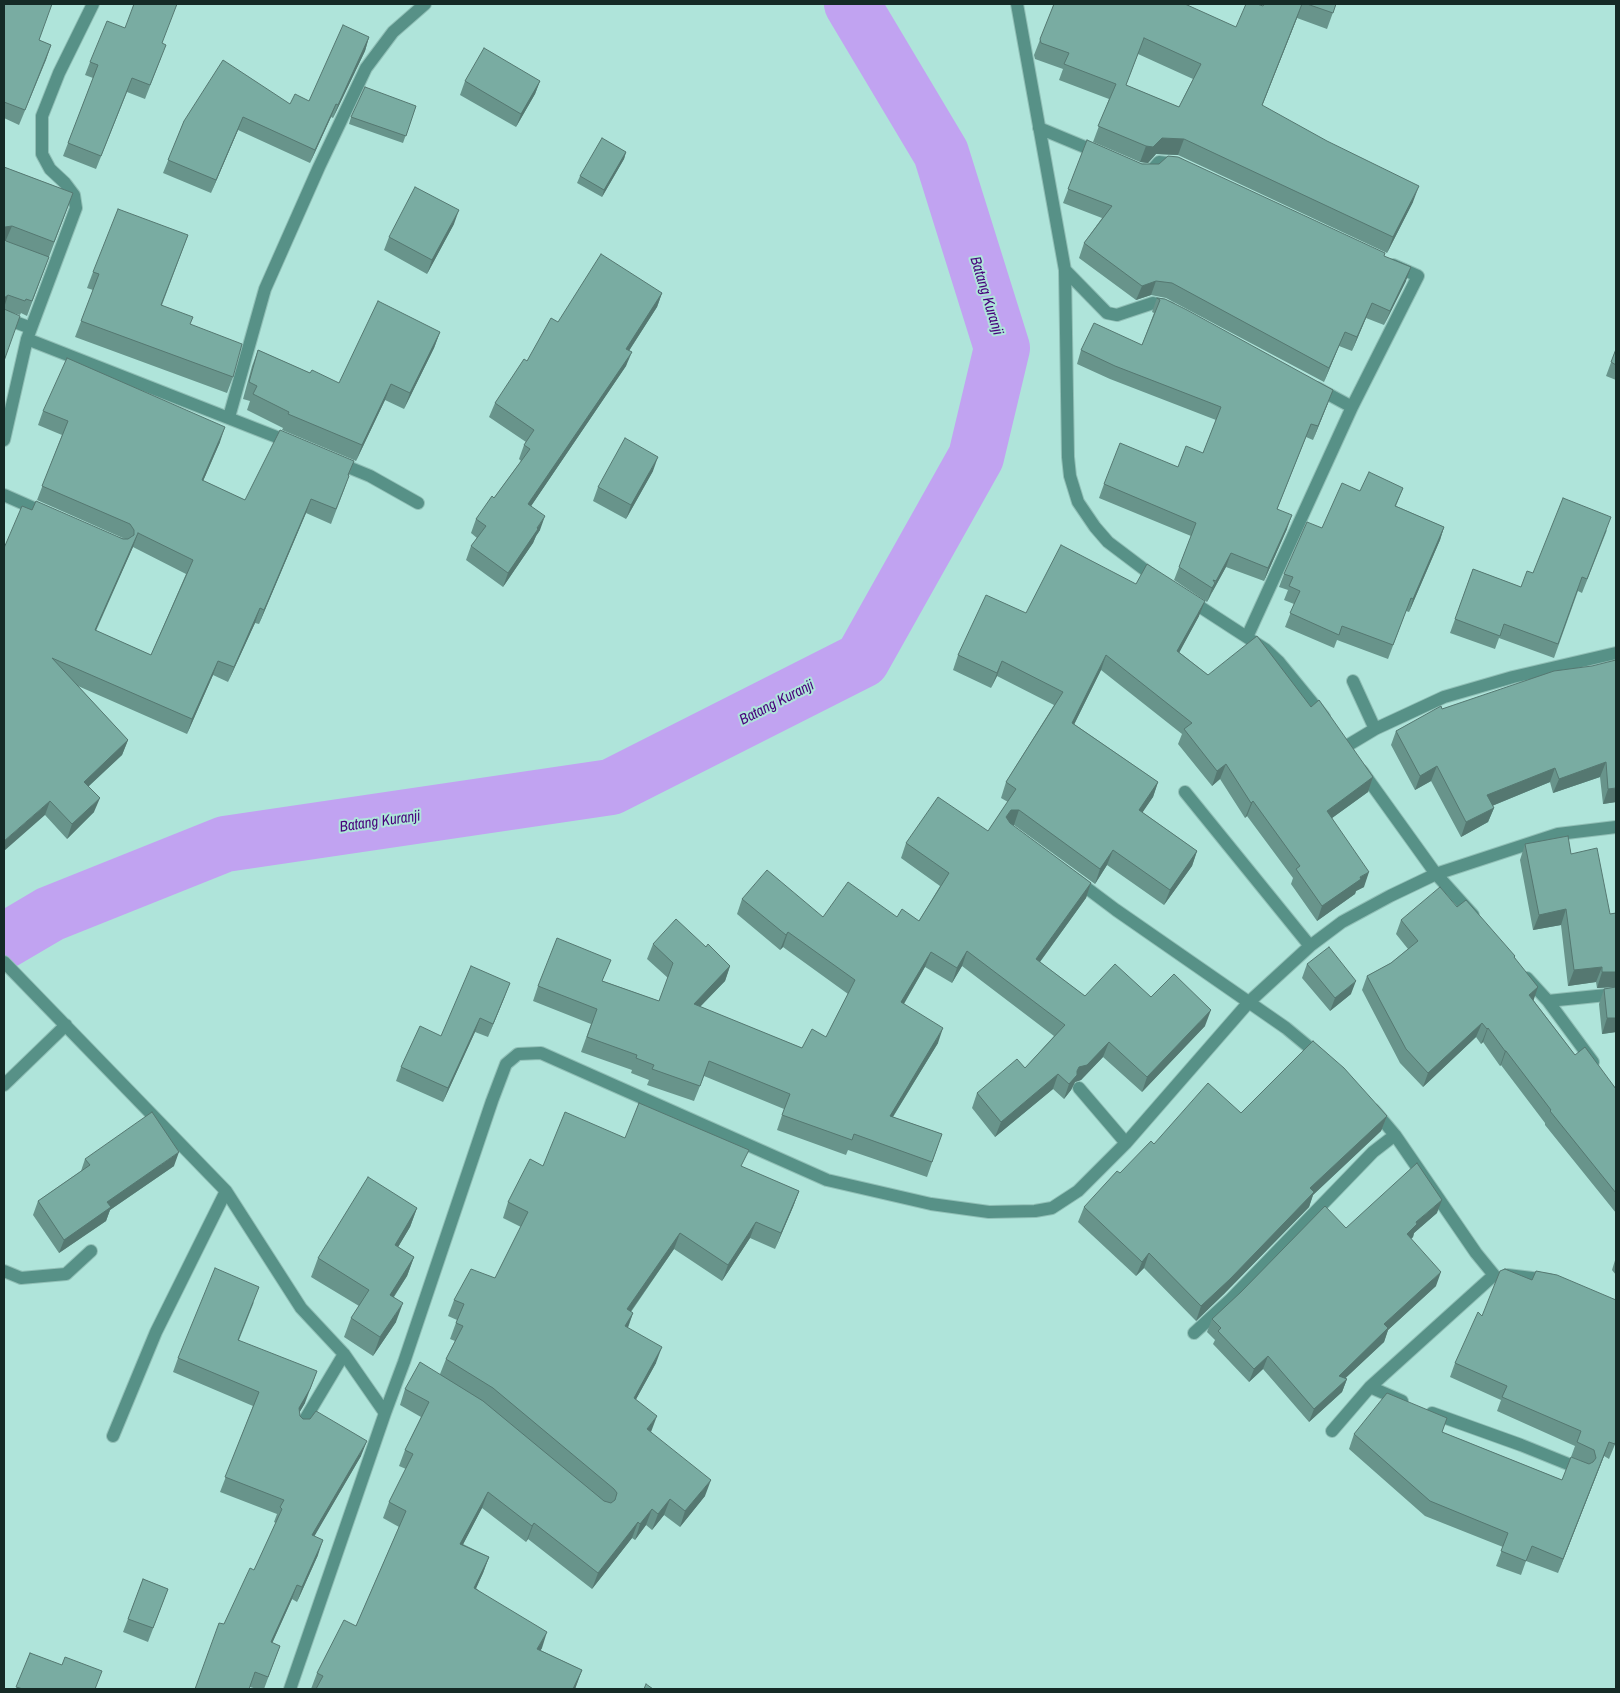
<!DOCTYPE html>
<style>
body{margin:0}
#map{position:relative;width:1620px;height:1693px;overflow:hidden;background:#afe4da;font-family:"Archivo Narrow",sans-serif}
canvas{display:block}
.frame{position:absolute;inset:0;border:5px solid #152a26;pointer-events:none}
</style>
<div id="map">
<canvas width="1620" height="1693"></canvas>
<div class="frame"></div>
</div>
<script>
const ctx = document.querySelector('canvas').getContext('2d');
ctx.lineJoin = 'round';
const shape = rows => new Path2D(rows.map(r => 'M' + r).join(''));
function stroke(path, color, width, dash) { ctx.strokeStyle = color; ctx.lineWidth = width; ctx.lineCap = dash ? 'butt' : 'round'; ctx.setLineDash(dash || []); ctx.stroke(path); }
function fillPath(path, color) { ctx.fillStyle = color; ctx.fill(path, 'evenodd'); }
function write(font, color, halo, rows, align = 'center') {
  ctx.font = font + ' "Archivo Narrow",sans-serif'; ctx.lineWidth = 4; ctx.setLineDash([]); ctx.textBaseline = 'middle'; ctx.strokeStyle = halo; ctx.fillStyle = color; for (const [text, x, y, turn = 0] of rows) {
    ctx.save(); ctx.translate(x, y); ctx.rotate((+turn || 0) * Math.PI / 180); ctx.textAlign = isNaN(turn) ? turn : align; if (halo) ctx.strokeText(text, 0, 0); ctx.fillText(text, 0, 0); ctx.restore();
  }
}
const river = shape([
 [4,941,50,914,225,844,611,787,862,660,976,457,1002,348,941,153,852,4]
]);
const minor = shape([
 [1017,4,1065,270,1068,457,1070,476,1078,502,1095,527,1108,542,1157,579],
 [1039,128,1099,153],
 [1143,170,1151,171,1159,162,1178,164],
 [1065,270,1107,313,1117,315,1153,303,1170,308],
 [4,318,31,328],
 [27,339,292,443],
 [1352,407,1418,276,1393,265],
 [229,417,265,289,319,167,366,68,393,32,425,4],
 [4,440,27,339,76,208,74,195,65,183,50,169,42,154,42,116,59,73,93,4],
 [336,462,370,476,418,503],
 [4,495,47,514],
 [1188,599,1265,649,1279,662,1324,717],
 [1247,637,1352,407,1317,388],
 [1353,681,1375,729],
 [1345,747,1375,729,1444,697,1513,677,1616,653],
 [1362,771,1436,874,1473,915],
 [1185,792,1310,946],
 [1076,880,1116,910,1286,1028,1321,1057],
 [4,962,226,1191,301,1308,344,1354,385,1413,290,1689],
 [1527,978,1548,1001,1593,1062],
 [1548,1001,1616,994],
 [4,1085,66,1025],
 [1079,1088,1126,1143],
 [4,1271,21,1278,66,1274,91,1251],
 [1507,1275,1549,1280],
 [1194,1333,1230,1300,1373,1152,1395,1135],
 [1370,1387,1402,1401],
 [385,1413,404,1362,492,1101,506,1064,518,1054,541,1053,827,1180,931,1204,989,1212,1035,1211,1052,1208,1078,1191,1126,1143,1249,1002,1310,946,1342,922,1390,896,1436,874,1558,834,1616,827],
 [1432,1413,1521,1445,1583,1470],
 [301,1426,344,1354],
 [1332,1431,1370,1387,1494,1275,1476,1253,1395,1135,1374,1110],
 [113,1436,156,1332,226,1191]
]);
const wall = shape([
 [4,4,39,40,51,45,19,125,4,118],
 [1054,4,1236,27,1263,6,1264,4,1336,4,1327,29,1297,18,1262,106,1413,202,1387,253,1178,155,1156,154,1148,163,1140,162,1093,142,1109,99,1059,80,1063,69,1035,59,1034,55],
 [1138,54,1193,79,1179,107,1126,85],
 [369,37,365,51,333,118,331,117,310,163,238,130,211,193,163,173,184,121,290,104,309,101],
 [162,43,161,58,145,99,127,92,96,169,63,156,93,78,85,75,90,62],
 [465,81,540,81,535,94,516,127,460,95],
 [416,106,403,143,349,124,351,117],
 [1087,140,1142,164,1384,256,1406,281,1384,325,1366,318,1352,351,1339,346,1324,382,1166,298,1151,295,1136,300,1079,258,1084,243,1102,218,1063,203],
 [626,152,624,159,602,197,577,183,580,176],
 [4,167,73,193,49,257,6,240,49,257,27,316,21,313,20,315,13,313,4,361],
 [454,224,427,274,384,250,389,237],
 [188,235,162,305,190,324,233,377,227,393,75,337,93,290,87,288,93,272],
 [662,293,657,307,629,351,626,366,531,506,540,530,536,536,533,543,503,587,466,560,471,546,477,538,471,533,476,519,494,498,521,461,519,459,524,445,526,442,489,417,495,403,527,361,558,322],
 [1157,298,1328,403,1313,440,1306,437,1277,509,1287,529,1264,581,1226,567,1207,602,1174,580,1191,536,1099,498,1104,484,1178,467,1203,453,1216,420,1110,379,1077,364,1081,350,1142,345,1154,313,1152,312],
 [440,332,434,348,404,409,385,400,356,461,282,430,283,428,247,410,250,401,243,399,252,366,258,350,310,373,339,383],
 [1616,349,1616,380,1606,376],
 [43,411,220,442,203,481,245,500,354,461,344,490,331,524,306,513,259,624,255,623,228,682,213,675,187,734,78,686,128,740,122,755,88,787,94,812,67,839,45,815,32,510,125,539,37,500,62,435,38,425],
 [133,547,186,574,151,655,96,631],
 [653,471,626,519,593,501,598,487],
 [1403,488,1396,506,1444,527,1440,540,1409,612,1406,611,1388,659,1337,640,1334,648,1285,627,1294,604,1284,600,1288,590,1279,587,1284,574,1322,528,1360,491],
 [1607,530,1582,593,1578,591,1554,658,1499,638,1495,649,1450,633,1473,569,1521,587,1533,573],
 [1026,613,1199,616,1179,652,1208,675,1311,707,1373,777,1368,792,1332,818,1364,887,1356,891,1355,894,1317,921,1291,884,1293,878,1247,816,1245,818,1220,779,1212,786,1178,744,1182,734,1101,670,1074,724,1158,782,1153,797,1142,812,1197,851,1192,866,1164,905,1107,865,1095,884,1014,825,1012,825,1091,883,1086,898,1040,962,1085,996,1151,997,1205,1026,1142,1092,1103,1057,1081,1080,1075,1082,1071,1090,1064,1099,1053,1089,995,1137,972,1108,977,1093,1025,1068,1054,1036,962,966,952,983,925,967,904,1004,938,1043,893,1117,942,1134,927,1177,848,1150,846,1155,777,1130,784,1109,704,1076,694,1101,647,1085,649,1080,631,1073,632,1070,581,1052,591,1024,533,1001,538,986,603,981,659,1001,668,978,647,959,653,944,706,947,730,966,725,981,700,1007,802,1048,826,1037,848,994,783,947,780,950,737,914,742,899,823,917,897,917,919,921,940,886,901,858,906,843,988,831,1008,802,1001,798,1006,782,1054,705,997,676,991,688,953,670,958,655],
 [1592,666,1616,802,1603,804,1600,777,1553,793,1550,782,1492,806,1494,808,1488,822,1461,837,1431,781,1415,790,1391,745,1396,731,1442,709],
 [1525,844,1610,914,1616,913,1616,1032,1602,1034,1599,1004,1604,989,1613,987,1597,988,1596,982,1568,986,1561,925,1533,930,1520,860],
 [1457,907,1515,958,1534,1001,1575,1055,1616,1089,1616,1213,1545,1125,1545,1123,1501,1065,1500,1066,1483,1042,1481,1044,1476,1037,1423,1087,1400,1063,1362,990,1367,976,1391,963,1408,949,1396,934,1401,920],
 [1307,964,1351,994,1330,1011,1302,978],
 [505,996,488,1037,475,1032,443,1102,396,1081,401,1067,441,1036],
 [1241,1113,1387,1116,1381,1131,1313,1195,1309,1207,1224,1294,1196,1321,1144,1268,1136,1276,1078,1222,1084,1207,1120,1173,1154,1144],
 [625,1138,742,1167,799,1191,793,1207,775,1249,750,1238,722,1281,674,1249,631,1312,633,1313,628,1328,656,1363,636,1399,651,1432,705,1496,680,1527,664,1515,652,1530,646,1525,635,1540,632,1538,592,1589,528,1539,526,1542,482,1508,463,1544,489,1557,483,1573,476,1588,542,1648,540,1650,582,1670,575,1689,311,1689,317,1673,356,1626,399,1527,383,1518,389,1502,406,1469,399,1466,405,1450,421,1417,400,1405,405,1389,440,1374,446,1359,455,1341,450,1339,457,1320,448,1316,454,1300,495,1278,521,1227,503,1218,508,1202,543,1166],
 [85,1159,174,1166,110,1210,106,1221,59,1253,33,1215,38,1201,81,1171],
 [417,1208,410,1227,398,1247,414,1257,407,1276,394,1297,396,1322,373,1356,344,1337,351,1318,359,1306,311,1277,318,1258],
 [1437,1213,1414,1233,1413,1237,1411,1239,1436,1286,1388,1330,1384,1342,1345,1378,1347,1379,1342,1392,1309,1422,1263,1369,1249,1382,1213,1344,1215,1340,1207,1332,1212,1319,1346,1228],
 [1616,1257,1616,1275,1612,1270],
 [1532,1280,1616,1300,1616,1442,1609,1459,1604,1456,1558,1573,1526,1561,1521,1575,1496,1566,1503,1547,1425,1516,1349,1449,1354,1434,1442,1432,1562,1480,1581,1461,1571,1457,1575,1446,1497,1411,1501,1400,1450,1377,1455,1363,1482,1316],
 [254,1302,239,1340,305,1403,299,1413,300,1416,303,1419,361,1456,314,1536,318,1555,297,1602,292,1599,272,1643,280,1646,264,1689,257,1689,250,1687,224,1624,254,1570,276,1523,274,1522,277,1514,220,1492,253,1406,173,1372,178,1358],
 [143,1579,168,1589,148,1642,123,1632],
 [30,1653,95,1689,16,1689]
]);
const shadedWall = shape([
 [1302,4,1297,18,1256,121,1262,105],
 [369,37,365,51,333,118,338,105],
 [51,45,46,60,19,125],
 [540,81,535,94,516,127,521,114],
 [336,104,331,117,310,163,315,150],
 [243,117,238,130,211,193,216,180],
 [1162,138,1184,139,1178,155,1156,154,1148,163,1140,162,1146,146],
 [626,152,624,159,602,197,604,190],
 [1419,186,1413,202,1387,253,1393,237],
 [459,210,454,224,427,274,432,260],
 [12,226,6,240,4,241,4,228,5,227],
 [1411,267,1406,281,1384,325,1390,311],
 [1156,281,1151,295,1136,300,1142,286],
 [662,293,657,307,621,363,626,349],
 [8,295,4,308,4,298],
 [1372,303,1366,318,1352,351,1357,337],
 [440,332,434,348,404,409,410,393],
 [1345,332,1339,346,1324,382,1329,368],
 [632,352,626,366,523,518,528,504],
 [391,384,385,400,356,461,362,445],
 [1333,390,1328,403,1313,440,1318,426],
 [1311,424,1306,437,1272,522,1277,509],
 [225,427,220,442,197,495,202,480],
 [658,457,653,471,626,519,631,505],
 [311,499,306,513,259,624,264,610],
 [1292,515,1287,529,1264,581,1268,568],
 [545,516,540,530,536,536,533,543,503,587,508,573],
 [1444,527,1440,540,1409,612,1413,599],
 [138,533,133,547,89,645,95,630],
 [1231,553,1226,567,1211,594,1216,581],
 [1215,583,1210,596,1207,602,1212,588],
 [1205,601,1199,616,1172,666,1177,651],
 [260,608,255,623,228,682,234,667],
 [1106,655,1101,670,1067,739,1072,723],
 [218,661,213,675,187,734,192,719],
 [1002,661,997,676,991,688,997,673],
 [128,740,122,755,78,796,84,782],
 [1606,762,1600,777,1553,793,1559,779],
 [1226,764,1220,779,1212,786,1217,771],
 [1437,766,1431,781,1415,790,1420,776],
 [1555,768,1550,782,1482,810,1487,795],
 [1373,777,1368,792,1321,826,1327,811],
 [1158,782,1153,797,1134,825,1139,810],
 [1616,788,1616,802,1603,804,1608,789],
 [100,798,94,812,67,839,72,824],
 [50,801,45,815,4,851,4,841],
 [1253,801,1247,816,1245,818,1251,803],
 [1494,808,1488,822,1461,837,1466,822],
 [1011,810,1019,810,1014,825,1005,825,1006,817],
 [1113,850,1107,865,1095,884,1100,869],
 [1197,851,1192,866,1164,905,1170,890],
 [1369,872,1364,887,1356,891,1355,894,1317,921,1322,906,1360,877],
 [1091,883,1086,898,1031,974,1036,959],
 [1566,909,1561,925,1533,930,1539,915],
 [788,932,783,947,780,950,786,935],
 [967,951,962,966,952,983,957,968],
 [931,952,925,967,896,1017,901,1002],
 [730,966,725,981,688,1019,694,1004],
 [1602,967,1596,982,1568,986,1574,970],
 [1602,972,1616,972,1616,987,1597,988],
 [1356,981,1351,994,1330,1011,1335,998],
 [510,983,505,996,488,1037,493,1024],
 [1538,987,1533,1002,1529,995],
 [1211,1010,1205,1026,1142,1092,1147,1077],
 [480,1018,475,1032,443,1102,448,1088],
 [1607,1018,1616,1018,1616,1032,1602,1034],
 [1482,1023,1476,1037,1423,1087,1428,1073],
 [943,1028,938,1043,884,1131,890,1116],
 [1488,1028,1483,1042,1481,1044,1487,1029],
 [1109,1042,1103,1057,1081,1080,1075,1082,1071,1090,1064,1099,1069,1084,1079,1067],
 [1505,1051,1506,1051,1501,1065,1500,1066],
 [1058,1074,1053,1089,995,1137,1001,1122],
 [1387,1116,1381,1131,1313,1195,1309,1207,1224,1294,1196,1321,1201,1306,1310,1188],
 [179,1152,174,1166,110,1210,106,1221,59,1253,64,1240,107,1202],
 [799,1191,793,1207,775,1249,781,1233],
 [1442,1200,1437,1213,1414,1233,1413,1237,1402,1247,1407,1234,1416,1222],
 [417,1208,410,1227,388,1264,395,1245],
 [756,1222,750,1238,722,1281,728,1265],
 [680,1233,674,1249,621,1325,627,1309],
 [1149,1253,1144,1268,1136,1276,1142,1262],
 [414,1257,407,1276,383,1313,390,1295],
 [1441,1272,1436,1286,1388,1330,1384,1342,1334,1389,1339,1376,1384,1324],
 [403,1303,396,1322,373,1356,380,1337],
 [633,1313,627,1329,625,1326],
 [662,1347,656,1363,628,1414,634,1398],
 [1268,1356,1263,1369,1249,1382,1254,1369],
 [317,1371,305,1403,294,1422,299,1408],
 [1347,1379,1342,1392,1309,1422,1314,1409],
 [657,1416,651,1432,647,1429],
 [367,1441,361,1456,307,1549,312,1535],
 [1609,1442,1604,1456,1558,1573,1563,1559],
 [711,1480,705,1496,680,1527,685,1511],
 [488,1492,482,1508,455,1560,460,1544],
 [670,1499,664,1515,652,1530,658,1514],
 [652,1509,646,1525,635,1540,640,1524],
 [638,1522,632,1538,592,1589,598,1573],
 [534,1523,528,1539,526,1542,532,1526],
 [323,1540,318,1555,297,1602,302,1587],
 [489,1557,483,1573,469,1604,474,1588],
 [297,1585,292,1599,266,1657,271,1642],
 [547,1632,542,1648,532,1665,537,1649],
 [582,1670,575,1689,573,1689]
]);
const building = shape([
 [4,4,52,4,39,40,51,45,25,110,4,102,4,4],
 [134,4,177,4,162,43,166,45,150,85,132,78,101,156,68,143,98,65,90,62,107,21,125,28,134,4],
 [1054,4,1185,4,1236,27,1246,4,1257,4,1263,6,1264,4,1302,4,1262,105,1327,141,1419,186,1393,237,1184,139,1162,138,1153,147,1146,146,1098,126,1116,84,1064,64,1069,53,1041,43,1040,39,1054,4],
 [1144,38,1201,64,1179,107,1126,85,1144,38],
 [1307,4,1336,4,1333,13,1307,4],
 [343,25,369,37,338,105,336,104,315,150,243,117,216,180,168,160,184,121,223,60,290,104,295,94,309,101,343,25],
 [484,48,540,81,521,114,465,81,484,48],
 [365,87,416,106,406,136,351,117,365,87],
 [602,138,626,152,604,190,580,176,602,138],
 [1087,140,1142,164,1159,164,1168,156,1178,157,1385,253,1384,256,1411,267,1390,311,1372,303,1357,337,1345,332,1329,368,1172,283,1156,281,1142,286,1084,243,1112,206,1068,189,1087,140],
 [4,167,73,193,54,242,12,226,5,227,4,228,4,167],
 [415,187,459,210,432,260,389,237,415,187],
 [118,209,188,235,161,305,193,317,190,324,242,344,233,377,81,321,99,274,93,272,118,209],
 [4,239,6,241,49,257,32,301,26,299,25,301,8,295,4,298,4,239],
 [601,254,662,293,626,349,632,352,528,504,545,516,537,528,538,529,508,573,471,546,486,526,476,519,492,496,494,498,530,449,524,445,534,430,495,403,524,359,527,361,551,318,558,322,601,254],
 [1157,298,1165,299,1187,310,1333,390,1318,426,1311,424,1277,509,1292,515,1268,568,1231,553,1216,581,1213,580,1215,583,1212,588,1179,567,1196,523,1104,484,1120,443,1178,467,1186,446,1203,453,1221,407,1115,366,1081,350,1094,323,1142,345,1160,300,1157,298],
 [378,301,440,332,410,393,391,384,362,445,288,414,289,412,253,394,257,386,249,382,258,350,310,373,312,370,339,383,378,301],
 [4,309,20,316,4,361,4,309],
 [1616,349,1616,365,1611,362,1616,349],
 [67,358,225,427,202,480,245,500,280,430,354,461,348,475,349,476,336,509,311,499,264,610,260,608,234,667,218,661,192,719,52,658,128,740,84,782,100,798,72,824,50,801,4,841,4,548,22,506,32,510,36,501,123,539,128,539,134,535,134,530,130,524,42,486,68,421,43,411,67,358],
 [138,533,193,560,151,655,95,630,138,533],
 [625,438,658,457,631,505,598,487,625,438],
 [1369,472,1403,488,1395,506,1444,527,1413,599,1411,598,1393,645,1342,626,1339,635,1290,613,1300,591,1289,586,1293,577,1284,574,1307,522,1322,528,1342,483,1360,491,1369,472],
 [1563,498,1611,517,1587,579,1582,577,1558,644,1504,624,1500,636,1455,619,1473,569,1521,587,1527,571,1533,573,1563,498],
 [1061,545,1136,584,1147,564,1205,601,1177,651,1208,675,1257,636,1311,707,1319,700,1373,777,1327,811,1369,872,1360,877,1361,879,1322,906,1296,869,1300,866,1253,801,1251,803,1226,764,1217,771,1184,729,1192,723,1106,655,1072,723,1158,782,1139,810,1197,851,1170,890,1113,850,1100,869,1019,810,1011,810,1006,817,1010,823,1091,883,1036,959,1085,996,1115,964,1151,997,1174,974,1211,1010,1147,1077,1109,1042,1087,1065,1079,1067,1077,1071,1077,1075,1069,1084,1058,1074,1001,1122,977,1093,1017,1059,1025,1068,1065,1025,967,951,957,968,931,952,901,1002,943,1028,890,1116,942,1134,932,1162,854,1134,852,1140,782,1115,790,1094,709,1061,700,1086,652,1069,654,1065,636,1058,637,1055,587,1037,597,1009,538,986,557,938,611,960,602,981,659,1001,673,963,653,944,676,919,706,947,708,944,730,966,694,1004,802,1048,812,1029,826,1037,855,980,788,932,786,935,742,899,767,870,823,917,848,882,897,917,902,909,919,921,949,873,906,843,938,797,988,831,1016,789,1006,782,1063,692,1002,661,997,673,958,655,986,595,1026,613,1061,545],
 [1616,660,1616,788,1608,789,1606,762,1559,779,1555,768,1487,795,1494,808,1466,822,1437,766,1420,776,1396,731,1441,706,1442,709,1554,671,1592,666,1616,660],
 [1568,836,1571,854,1597,848,1610,914,1616,913,1616,972,1602,972,1602,967,1574,970,1566,909,1539,915,1525,844,1568,836],
 [1440,887,1457,907,1466,900,1515,956,1514,957,1538,987,1529,995,1575,1055,1585,1047,1616,1089,1616,1193,1550,1111,1551,1110,1506,1051,1505,1051,1488,1028,1487,1029,1482,1023,1428,1073,1406,1049,1367,976,1391,963,1418,941,1401,920,1440,887],
 [1329,947,1356,981,1335,998,1307,964,1329,947],
 [471,966,510,983,493,1024,480,1018,448,1088,401,1067,420,1026,441,1036,471,966],
 [1616,987,1616,1018,1607,1018,1604,989,1616,987],
 [1313,1041,1344,1068,1387,1116,1310,1188,1314,1192,1230,1279,1201,1306,1149,1253,1142,1262,1084,1207,1117,1171,1120,1173,1151,1141,1154,1144,1208,1083,1241,1113,1313,1041],
 [639,1103,749,1150,741,1166,799,1191,781,1233,756,1222,728,1265,680,1233,627,1309,633,1313,625,1326,662,1347,634,1398,657,1416,647,1429,711,1480,685,1511,670,1499,658,1514,652,1509,640,1524,638,1522,598,1573,534,1523,532,1526,488,1492,460,1544,489,1557,474,1588,547,1632,537,1649,582,1670,573,1689,316,1689,323,1676,317,1673,344,1620,356,1626,406,1511,389,1502,413,1454,405,1450,429,1402,405,1389,420,1362,483,1401,604,1501,611,1503,615,1500,617,1493,614,1489,493,1388,446,1359,463,1326,456,1323,464,1304,454,1300,471,1269,495,1278,528,1212,508,1202,530,1159,543,1166,565,1112,625,1138,639,1103],
 [152,1112,179,1152,107,1202,111,1207,64,1240,38,1201,90,1165,85,1159,152,1112],
 [1417,1163,1442,1200,1416,1222,1417,1224,1407,1234,1441,1272,1384,1324,1388,1328,1339,1376,1347,1379,1314,1409,1268,1356,1254,1369,1218,1331,1221,1328,1212,1319,1241,1292,1325,1206,1346,1228,1417,1163],
 [368,1177,417,1208,395,1245,414,1257,390,1295,403,1303,380,1337,351,1318,369,1290,318,1258,368,1177],
 [215,1268,259,1287,238,1340,317,1371,310,1389,299,1408,300,1416,303,1419,310,1419,316,1411,367,1441,312,1535,323,1540,302,1587,297,1585,271,1642,280,1646,268,1677,255,1672,249,1689,195,1689,219,1623,224,1624,250,1568,254,1570,282,1509,280,1507,284,1500,225,1477,259,1392,178,1358,215,1268],
 [1505,1269,1532,1280,1536,1271,1557,1275,1616,1300,1616,1440,1615,1444,1609,1442,1563,1559,1532,1546,1526,1561,1501,1551,1508,1533,1430,1501,1354,1434,1387,1393,1447,1418,1442,1432,1562,1480,1571,1457,1589,1464,1593,1462,1596,1458,1594,1450,1577,1442,1581,1431,1502,1397,1507,1386,1455,1363,1478,1312,1482,1316,1500,1271,1505,1269],
 [143,1579,168,1589,153,1628,128,1619,143,1579],
 [30,1653,62,1665,65,1657,102,1671,95,1689,23,1689,16,1687,30,1653],
 [646,1684,653,1689,644,1689,646,1684]
]);
const waterNames = [
 ["Batang Kuranji",986,296,73],
 ["Batang Kuranji",777,703,-27],
 ["Batang Kuranji",380,822,-8]
];
stroke(river, '#c1a3f1', 56);
stroke(minor, '#90bfb6', 14);
stroke(minor, '#579187', 12);
fillPath(wall, '#68948b');
fillPath(shadedWall, '#557871');
fillPath(building, '#79aca2');
stroke(building, '#557871', 1);
write('italic 15px', '#47027b', '#afe4da', waterNames);
</script>
